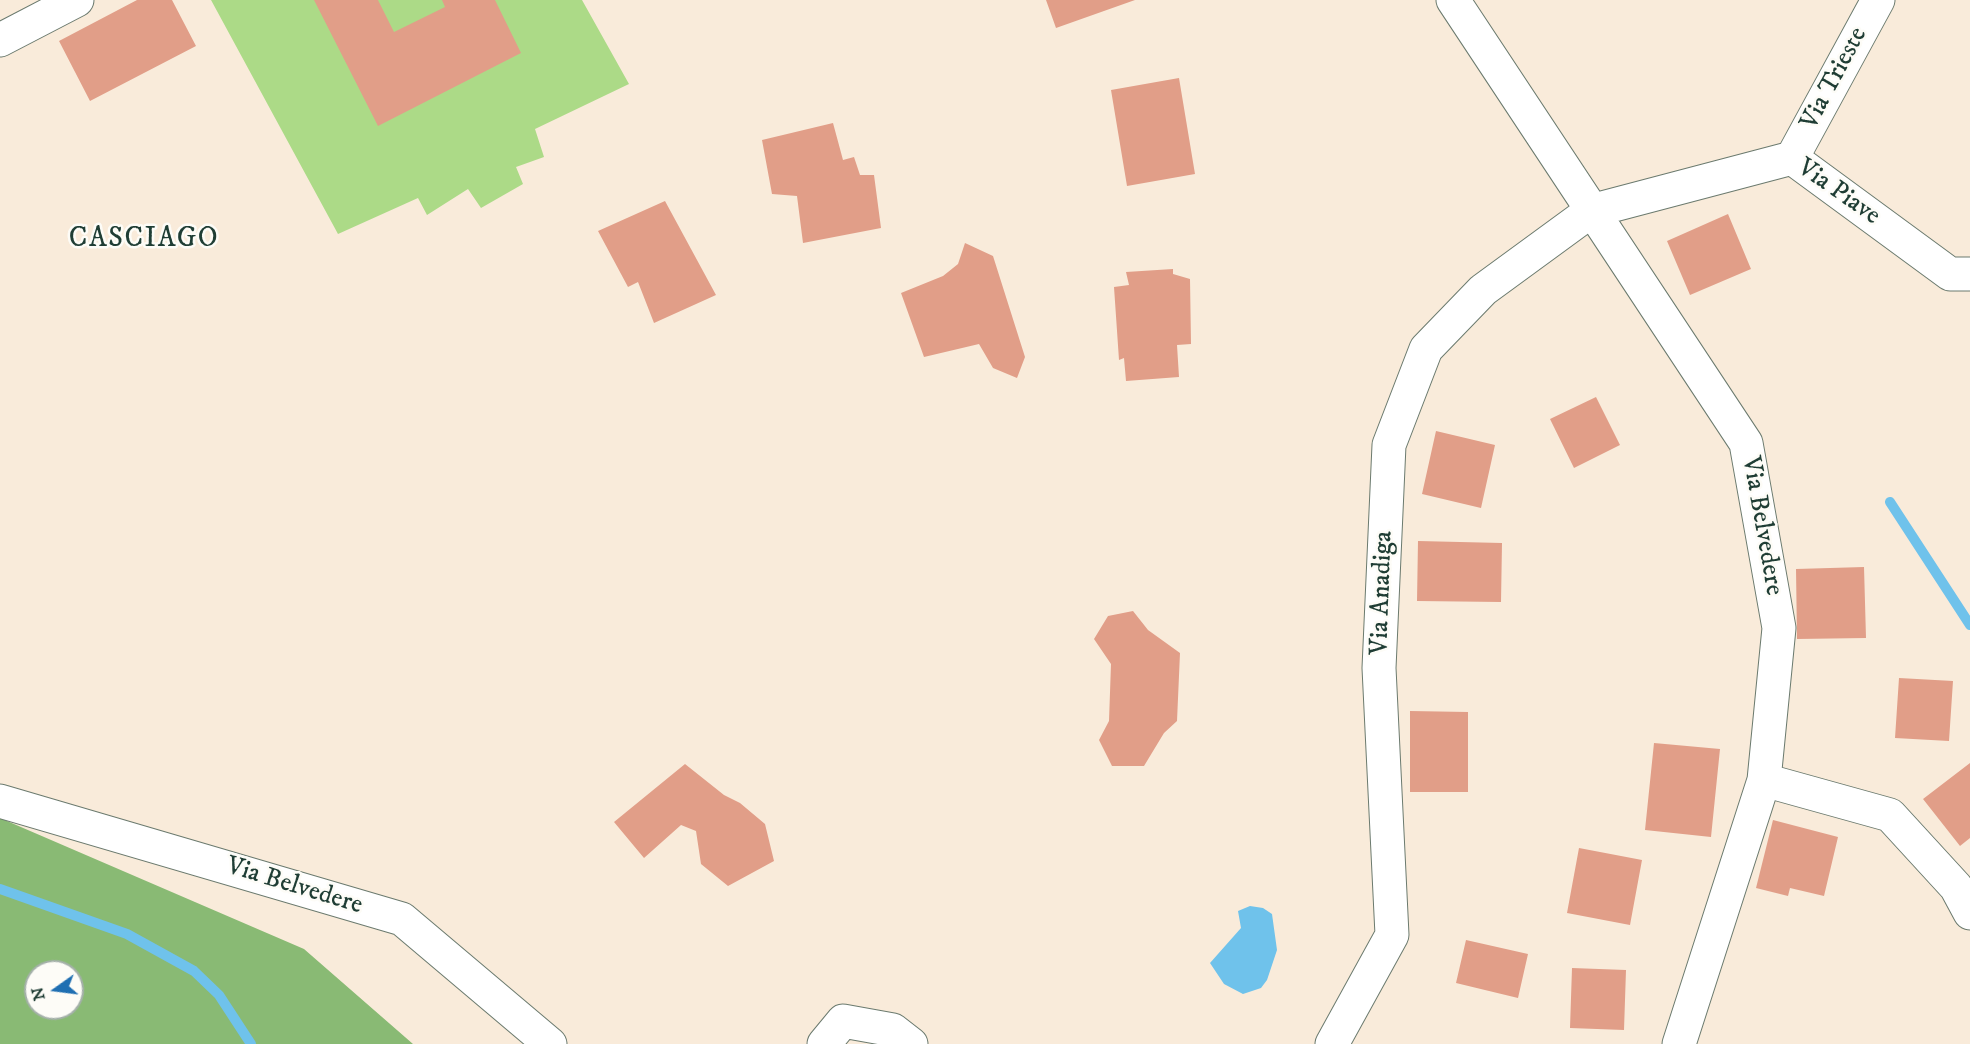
<!DOCTYPE html>
<style>
body{margin:0}
#map{position:relative;width:1970px;height:1044px;overflow:hidden;background:#f9ebda;font-family:"IM FELL DW Pica",serif}
canvas{display:block}
.north{position:absolute;left:24px;top:960px;width:60px;height:60px;box-sizing:border-box;background:#fdfcf7;border:2px solid #a4b0a9;border-radius:50%;rotate:256deg;font-size:16px;font-weight:700;line-height:24px;text-align:center;color:#1f3d34}
.north::after{content:'';display:block;margin:auto;width:21px;height:27px;background:#1f6fb2;clip-path:polygon(50% 0,100% 100%,50% 72%,0 100%)}
</style>
<div id="map">
<canvas width="1970" height="1044"></canvas>
<div class="north">N</div>
</div>
<script>
const ctx = document.querySelector('canvas').getContext('2d');
ctx.lineJoin = 'round';
function fillPath(path, color) { ctx.fillStyle = color; ctx.fill(path, 'evenodd'); }
const shape = rows => new Path2D(rows.map(r => 'M' + r).join(''));
function stroke(path, color, width, dash) { ctx.strokeStyle = color; ctx.lineWidth = width; ctx.lineCap = dash ? 'butt' : 'round'; ctx.setLineDash(dash || []); ctx.stroke(path); }
function write(font, color, halo, rows, align = 'center') {
  ctx.font = font + ' "IM FELL DW Pica",serif'; ctx.lineWidth = 5; ctx.setLineDash([]); ctx.textBaseline = 'middle'; ctx.strokeStyle = halo; ctx.fillStyle = color; for (const [text, x, y, turn = 0] of rows) {
    ctx.save(); ctx.translate(x, y); ctx.rotate((+turn || 0) * Math.PI / 180); ctx.textAlign = isNaN(turn) ? turn : align; if (halo) ctx.strokeText(text, 0, 0); ctx.fillText(text, 0, 0); ctx.restore();
  }
}
const green = shape([
 [211,0,582,0,629,84,535,129,544,157,516,167,523,184,481,208,468,189,427,215,418,198,338,234]
]);
const forest = shape([
 [0,818,304,949,413,1044,0,1044],
 [36,972,72,972,72,1008,36,1008]
]);
const water = shape([
 [1250,906,1263,908,1272,914,1277,950,1267,980,1261,988,1243,994,1224,984,1210,963,1241,928,1238,911]
]);
const stream = shape([
 [1890,502,1970,625],
 [0,889,127,934,194,971,219,995,251,1044]
]);
const building = shape([
 [137,0,172,0,196,46,90,101,59,41],
 [314,0,378,0,394,32,445,7,442,0,495,0,521,53,378,126],
 [1046,0,1135,0,1056,28],
 [1179,78,1195,174,1127,186,1111,90],
 [833,123,843,160,854,157,860,175,874,175,881,228,803,243,797,196,772,194,762,140],
 [665,201,716,295,654,323,638,282,628,287,598,231],
 [1728,214,1751,269,1690,295,1667,241],
 [965,243,993,256,1025,357,1017,378,993,368,979,344,924,357,901,293,943,276,958,264],
 [1173,269,1173,274,1190,279,1191,344,1177,345,1179,377,1126,381,1124,358,1119,360,1114,287,1129,285,1126,272],
 [1596,397,1620,445,1574,468,1550,419],
 [1436,431,1495,445,1481,508,1422,494],
 [1418,541,1502,543,1501,602,1417,601],
 [1864,567,1866,638,1797,639,1796,569],
 [1133,611,1148,630,1180,653,1177,721,1164,733,1144,766,1112,766,1099,740,1109,721,1111,664,1094,639,1108,616],
 [1899,678,1953,681,1949,741,1895,738],
 [1410,711,1468,712,1468,792,1410,792],
 [1654,743,1720,749,1711,837,1645,830],
 [1970,763,1970,838,1960,846,1923,799],
 [685,764,724,795,740,803,765,824,774,861,728,886,701,864,696,831,681,825,644,858,614,822],
 [1773,820,1838,837,1824,896,1790,888,1788,896,1756,888],
 [1579,848,1642,860,1630,925,1567,913],
 [1466,940,1528,954,1518,998,1456,983],
 [1572,968,1626,970,1624,1030,1570,1028]
]);
const minor = shape([
 [1453,0,1746,443,1779,628,1764,780,1679,1044],
 [0,40,77,0],
 [1792,158,1950,274,1970,274],
 [1792,158,1878,0],
 [1764,780,1890,815,1956,887,1970,913],
 [0,801,402,919,550,1044],
 [824,1044,843,1021,893,1030,911,1044],
 [1332,1044,1392,935,1379,668,1389,445,1426,349,1483,290,1591,211,1792,158]
]);
const streetNames = [
 ["Via Trieste",1835,79,-62],
 ["Via Piave",1838,193,35],
 ["Via Belvedere",1761,526,80],
 ["Via Anadiga",1383,593,-88],
 ["Via Belvedere",294,887,17]
];
const quarterNames = [
 ["CASCIAGO",144,240]
];
fillPath(green, '#acda87');
fillPath(forest, '#89ba74');
fillPath(water, '#6fc2eb');
stroke(stream, '#6fc2eb', 10);
fillPath(building, '#e19e88');
stroke(minor, '#6b7a6e', 35);
stroke(minor, '#fff', 33);
write('26px', '#1f3d34', '#fdfcf7', streetNames);
ctx.letterSpacing = '1.5px';
write('28px', '#1f3d34', '#fdfcf7', quarterNames);
ctx.letterSpacing = '0px';
</script>
